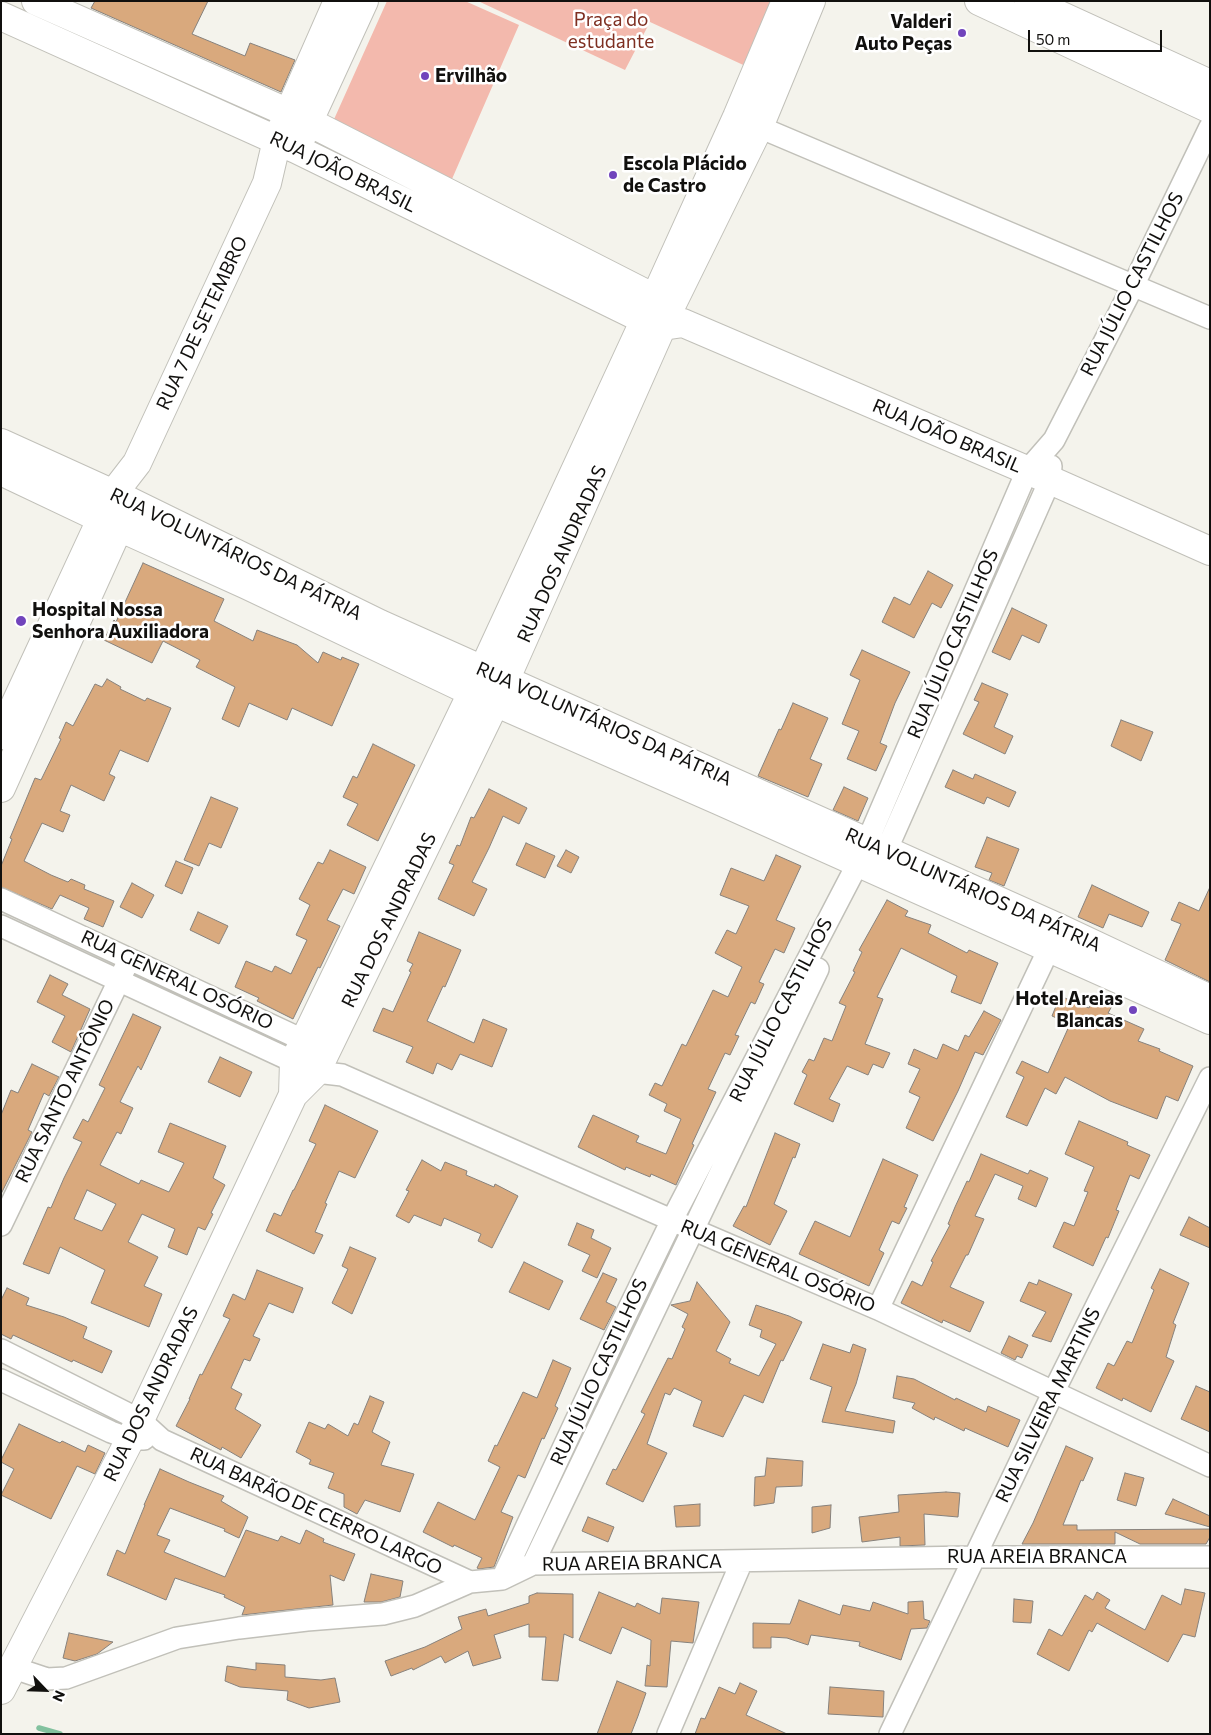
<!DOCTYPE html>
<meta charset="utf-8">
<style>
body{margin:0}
#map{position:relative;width:1211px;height:1735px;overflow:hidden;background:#f4f3ec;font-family:Commissioner,sans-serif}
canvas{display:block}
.frame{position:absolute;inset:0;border:2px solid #11100e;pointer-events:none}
.north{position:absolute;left:20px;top:1665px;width:50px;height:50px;-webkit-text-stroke:4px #fff;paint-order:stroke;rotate:114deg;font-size:14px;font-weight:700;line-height:20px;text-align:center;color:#11100e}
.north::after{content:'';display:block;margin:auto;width:18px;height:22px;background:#11100e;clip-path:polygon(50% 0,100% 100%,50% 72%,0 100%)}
.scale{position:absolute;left:1028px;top:30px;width:134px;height:22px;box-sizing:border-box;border:2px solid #11100e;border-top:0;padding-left:6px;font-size:15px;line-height:18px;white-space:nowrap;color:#11100e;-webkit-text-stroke:4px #fff;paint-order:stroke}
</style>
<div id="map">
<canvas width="1211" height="1735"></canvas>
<div class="frame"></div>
<div class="north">N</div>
<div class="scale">50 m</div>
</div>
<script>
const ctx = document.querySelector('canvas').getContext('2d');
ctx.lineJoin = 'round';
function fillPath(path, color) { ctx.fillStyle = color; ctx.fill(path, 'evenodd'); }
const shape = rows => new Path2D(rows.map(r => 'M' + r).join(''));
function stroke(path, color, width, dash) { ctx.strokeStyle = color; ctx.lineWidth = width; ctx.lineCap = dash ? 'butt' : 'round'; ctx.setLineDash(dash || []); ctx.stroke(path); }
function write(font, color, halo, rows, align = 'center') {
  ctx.font = font + ' Commissioner,sans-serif'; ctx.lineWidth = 5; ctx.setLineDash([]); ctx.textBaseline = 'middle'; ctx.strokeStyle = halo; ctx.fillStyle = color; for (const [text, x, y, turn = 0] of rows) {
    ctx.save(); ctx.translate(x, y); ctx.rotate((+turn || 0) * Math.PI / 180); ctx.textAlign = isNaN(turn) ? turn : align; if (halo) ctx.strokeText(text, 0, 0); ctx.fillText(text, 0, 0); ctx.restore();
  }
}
const green = shape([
 [387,1,465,1,519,25,452,179,331,126],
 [478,1,784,1,752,69,650,22,625,70]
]);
const stream = shape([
 [39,1728,60,1734]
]);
const building = shape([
 [95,1,208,1,192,34,245,56,250,43,295,60,281,92,91,8,95,1],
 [143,563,224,599,214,621,253,641,257,630,297,645,318,663,323,652,341,660,342,657,359,664,332,726,292,708,287,720,249,703,239,727,222,719,235,687,196,667,200,660,163,641,152,663,104,640,114,620,116,622,143,563],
 [928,571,953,585,941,608,932,603,914,638,882,622,894,597,910,605,928,571],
 [1012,608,1047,625,1039,643,1022,635,1010,660,992,652,1012,608],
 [862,650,910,672,895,703,880,743,887,746,876,771,847,759,859,731,842,724,860,680,850,675,862,650],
 [107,679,121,687,120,689,145,701,147,698,171,708,148,762,120,750,109,774,115,777,104,801,71,785,60,811,70,815,63,832,42,823,24,861,51,875,68,882,71,879,85,885,84,889,114,901,103,927,84,919,89,908,60,895,52,909,1,887,1,866,12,839,10,838,35,778,41,780,61,739,59,738,66,722,73,726,95,684,102,687,107,679],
 [982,683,1008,694,994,727,1013,736,1005,754,963,734,979,702,974,700,982,683],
 [793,703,828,718,810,759,822,764,808,797,758,776,779,729,781,730,793,703],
 [1121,720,1153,732,1141,761,1111,746,1121,720],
 [373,744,415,765,378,841,347,825,358,804,343,797,353,776,357,778,373,744],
 [953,770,973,779,975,774,1016,792,1009,807,987,797,984,804,945,787,953,770],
 [844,787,868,798,858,821,833,810,844,787],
 [489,789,527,808,519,824,503,816,489,848,472,882,487,889,474,916,438,899,454,865,449,863,457,845,460,846,471,817,474,818,489,789],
 [211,797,238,808,221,848,209,843,199,866,184,860,211,797],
 [987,837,1019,849,1004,886,989,880,992,873,975,867,987,837],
 [526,843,555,856,545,878,516,865,526,843],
 [330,850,366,867,354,894,343,889,327,920,340,926,320,968,318,967,293,1019,257,1001,259,998,235,987,246,961,272,972,275,966,291,974,307,940,296,935,310,905,299,899,318,862,323,864,330,850],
 [566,850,579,857,571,873,557,866,566,850],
 [776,855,801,866,776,920,795,928,784,953,775,949,759,982,764,984,755,1004,751,1002,735,1035,739,1036,730,1055,725,1053,708,1089,716,1092,692,1144,694,1145,676,1185,651,1174,650,1177,626,1167,625,1170,578,1147,593,1115,639,1136,636,1142,666,1154,681,1119,664,1111,667,1104,649,1095,655,1083,662,1086,682,1044,686,1046,713,990,728,997,742,967,715,953,727,930,736,934,749,906,720,895,731,868,764,881,776,855],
 [176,861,193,868,182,894,165,886,176,861],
 [132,883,154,895,142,918,120,907,132,883],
 [1092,885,1149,912,1142,927,1109,914,1103,928,1078,917,1092,885],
 [1210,887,1210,982,1165,960,1181,924,1171,920,1179,902,1199,911,1210,887],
 [887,900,908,911,905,916,931,925,928,933,967,953,969,950,998,963,981,1004,951,992,957,976,901,948,877,997,883,999,865,1044,890,1053,883,1068,873,1064,868,1075,847,1066,829,1099,840,1104,833,1122,794,1104,807,1075,802,1072,809,1059,814,1061,824,1038,832,1041,846,1006,839,1003,855,972,853,971,862,952,859,950,887,900],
 [198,912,228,926,219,944,190,930,198,912],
 [419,932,461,950,445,987,443,986,427,1021,474,1043,483,1019,507,1029,492,1067,460,1054,452,1070,437,1063,433,1074,406,1062,413,1047,373,1031,383,1008,393,1012,411,972,409,971,413,964,407,961,419,932],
 [50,975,68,984,62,995,90,1009,71,1052,52,1042,65,1016,37,1002,50,975],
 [1060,996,1089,1008,1094,997,1112,1006,1108,1013,1144,1029,1138,1041,1160,1049,1159,1051,1193,1066,1178,1101,1166,1096,1157,1119,1110,1101,1065,1077,1056,1094,1045,1088,1027,1126,1006,1117,1024,1077,1016,1073,1022,1061,1048,1073,1070,1024,1052,1016,1060,996],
 [984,1011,1001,1020,983,1055,975,1052,958,1091,933,1141,906,1128,920,1097,909,1092,920,1069,908,1064,914,1049,937,1059,943,1044,958,1051,965,1035,969,1037,984,1011],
 [133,1014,161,1027,141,1070,138,1066,120,1102,133,1108,121,1134,117,1132,100,1165,139,1184,141,1180,169,1192,184,1163,158,1152,170,1123,226,1146,213,1178,225,1185,211,1213,213,1214,205,1230,198,1227,187,1255,168,1247,175,1229,142,1214,128,1242,158,1257,144,1286,162,1294,149,1327,91,1303,105,1270,60,1247,49,1274,23,1264,48,1207,51,1208,64,1178,82,1142,73,1138,83,1119,88,1122,105,1088,99,1085,133,1014],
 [87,1190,116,1204,102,1231,74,1219,87,1190],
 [220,1057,252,1072,240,1097,208,1082,220,1057],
 [32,1064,59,1077,49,1096,44,1093,28,1130,32,1132,1,1194,1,1115,11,1090,18,1093,32,1064],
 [325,1105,378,1131,355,1178,339,1171,325,1203,327,1204,315,1232,323,1235,314,1254,266,1231,274,1213,281,1216,293,1190,294,1190,316,1144,309,1141,325,1105],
 [1079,1121,1128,1142,1127,1145,1150,1155,1139,1179,1130,1175,1116,1210,1119,1211,1108,1238,1106,1237,1093,1266,1053,1247,1064,1222,1074,1226,1088,1192,1084,1191,1094,1167,1065,1154,1079,1121],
 [775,1133,800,1144,795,1158,793,1157,774,1204,787,1211,770,1245,733,1226,744,1206,746,1207,775,1133],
 [981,1154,1028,1174,1030,1170,1048,1178,1036,1207,1018,1199,1023,1186,995,1174,975,1216,984,1219,968,1255,966,1255,950,1287,984,1302,970,1332,943,1320,942,1323,901,1303,912,1281,922,1286,933,1262,931,1261,950,1225,948,1224,955,1207,967,1181,969,1182,981,1154],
 [883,1159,918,1175,904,1207,907,1208,899,1224,892,1221,879,1250,884,1253,869,1286,799,1254,815,1221,850,1237,883,1159],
 [422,1160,441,1171,445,1162,467,1171,466,1175,494,1187,495,1184,518,1196,492,1248,478,1241,481,1234,444,1218,441,1226,414,1215,409,1223,396,1216,409,1191,406,1190,422,1160],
 [1189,1217,1210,1228,1210,1248,1180,1235,1189,1217],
 [577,1223,594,1230,591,1238,611,1248,597,1278,582,1271,590,1255,568,1245,577,1223],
 [350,1247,376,1258,352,1314,332,1303,348,1269,342,1266,350,1247],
 [524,1262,563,1281,549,1310,509,1292,524,1262],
 [1160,1269,1189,1283,1173,1323,1176,1325,1166,1357,1174,1361,1151,1412,1123,1398,1122,1401,1096,1388,1108,1363,1114,1366,1127,1341,1132,1343,1154,1290,1151,1288,1160,1269],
 [257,1270,303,1288,293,1313,269,1303,253,1336,260,1339,250,1361,244,1359,231,1388,242,1394,235,1409,261,1425,241,1458,222,1447,221,1450,176,1426,190,1399,189,1399,200,1374,202,1375,230,1319,223,1316,233,1294,245,1300,257,1270],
 [603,1273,617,1279,606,1302,616,1307,604,1330,580,1319,603,1273],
 [1039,1280,1072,1294,1051,1342,1032,1336,1046,1312,1020,1301,1029,1282,1037,1285,1039,1280],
 [697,1282,730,1322,716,1351,731,1359,729,1363,759,1376,776,1344,760,1337,762,1330,749,1325,756,1305,789,1316,802,1322,783,1361,781,1360,763,1403,744,1395,723,1437,693,1426,702,1401,674,1388,670,1395,665,1393,647,1444,667,1453,643,1502,606,1484,613,1469,616,1470,645,1414,641,1412,668,1358,672,1359,685,1329,682,1327,688,1314,671,1305,690,1301,697,1282],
 [7,1288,29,1298,26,1305,64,1317,87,1327,83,1338,112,1351,102,1373,73,1360,72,1362,13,1335,11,1339,1,1334,1,1300,7,1288],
 [1009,1336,1028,1345,1022,1358,1017,1356,1015,1360,1001,1353,1009,1336],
 [823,1344,850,1353,853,1344,866,1349,856,1384,845,1411,895,1421,893,1433,822,1422,832,1387,810,1379,823,1344],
 [553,1360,571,1368,555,1406,558,1408,544,1439,542,1438,525,1478,518,1475,501,1512,513,1517,494,1567,479,1569,477,1568,482,1558,454,1545,453,1547,423,1532,438,1502,475,1520,500,1467,488,1461,495,1445,497,1446,523,1392,537,1398,553,1360],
 [897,1376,914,1379,955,1400,956,1398,986,1412,988,1406,1020,1420,1008,1447,965,1428,964,1431,935,1417,934,1420,912,1408,915,1403,893,1398,897,1376],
 [1196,1386,1210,1392,1210,1432,1181,1419,1196,1386],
 [370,1396,384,1402,372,1432,390,1442,381,1465,414,1474,400,1512,365,1500,357,1514,344,1507,344,1494,328,1488,334,1473,309,1464,311,1460,296,1452,309,1422,325,1429,328,1424,348,1436,354,1423,358,1425,370,1396],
 [19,1424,60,1443,62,1441,85,1452,88,1445,105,1453,95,1474,77,1466,51,1519,1,1495,14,1469,1,1462,1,1460,19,1424],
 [1066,1446,1093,1458,1083,1481,1081,1480,1063,1525,1077,1525,1077,1530,1210,1529,1210,1537,1206,1544,1140,1544,1115,1532,1115,1544,1022,1544,1033,1523,1066,1446],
 [767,1458,803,1461,802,1486,776,1487,774,1503,754,1506,755,1477,765,1476,767,1458],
 [160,1469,189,1482,224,1496,221,1501,248,1517,239,1538,224,1531,225,1529,170,1508,157,1535,170,1540,164,1552,225,1577,246,1530,278,1541,281,1536,300,1544,306,1530,324,1539,323,1542,355,1554,344,1581,330,1575,333,1605,242,1615,245,1607,224,1597,225,1595,175,1578,166,1600,107,1575,117,1550,125,1554,145,1505,144,1505,160,1469],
 [1125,1473,1144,1478,1136,1506,1117,1500,1125,1473],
 [946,1492,960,1493,958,1517,924,1514,925,1545,900,1546,900,1537,862,1542,859,1517,899,1512,898,1495,946,1492],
 [1173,1499,1210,1516,1210,1527,1165,1514,1173,1499],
 [700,1504,700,1526,676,1527,674,1506,700,1504],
 [831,1505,830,1528,812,1533,812,1507,831,1505],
 [588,1517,614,1527,608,1542,582,1531,588,1517],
 [371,1574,403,1581,400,1597,381,1602,364,1602,371,1574],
 [1185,1589,1205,1593,1195,1637,1183,1634,1168,1662,1097,1623,1092,1632,1089,1630,1069,1671,1037,1654,1049,1629,1062,1636,1085,1595,1093,1600,1097,1592,1110,1600,1105,1608,1145,1630,1162,1595,1181,1605,1185,1589],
 [599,1592,635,1607,637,1603,660,1614,662,1598,699,1602,693,1643,671,1641,667,1687,645,1686,647,1665,650,1666,651,1640,622,1627,611,1654,579,1640,599,1592],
 [537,1593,573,1594,573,1638,564,1634,558,1681,542,1680,546,1637,529,1637,529,1624,494,1635,501,1658,473,1666,468,1651,445,1663,441,1656,413,1670,412,1668,391,1676,385,1661,425,1647,462,1629,458,1617,486,1609,488,1616,529,1603,529,1596,537,1593],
 [1014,1599,1033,1601,1031,1623,1013,1622,1014,1599],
 [799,1600,840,1615,843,1605,870,1611,873,1602,908,1614,908,1602,923,1601,924,1619,930,1621,927,1628,911,1629,901,1660,859,1646,860,1642,811,1635,808,1645,787,1638,771,1637,771,1648,753,1648,753,1623,790,1624,799,1600],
 [69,1633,113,1642,97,1654,75,1661,63,1658,69,1633],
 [256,1663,285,1665,285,1677,321,1680,335,1678,340,1702,309,1708,287,1700,288,1691,240,1687,225,1681,227,1666,256,1670,256,1663],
 [617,1681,646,1693,638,1716,631,1734,597,1734,617,1681],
 [740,1683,757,1691,746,1715,787,1734,695,1734,701,1718,705,1719,719,1687,735,1694,740,1683],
 [830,1687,884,1691,883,1717,828,1714,830,1687]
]);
const street = shape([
 [745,121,1210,318],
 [875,861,886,851,1050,480,1051,466],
 [1,899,318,1047],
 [1,926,316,1072,342,1075,692,1229,878,1309,1210,1466],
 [1,1225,125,968],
 [878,1309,1056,934],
 [1,1350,140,1420,162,1440,470,1582],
 [1,1380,111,1432,130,1439,144,1439],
 [533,1564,818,969],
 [502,1579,615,1337,672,1220,858,863,1027,471,1054,440,1134,284,1210,127],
 [14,1668,47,1679,66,1678,177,1638,239,1628,307,1620,383,1614,415,1606,470,1582,502,1579,533,1564,974,1557,1210,1557],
 [668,1734,742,1561],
 [890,1734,1054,1391,1210,1078]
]);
const secondary = shape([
 [36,1,309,122,670,306],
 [979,1,1210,109],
 [1029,1,1210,84],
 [1,16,296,149,645,320,663,326,683,323,1050,480,1210,551],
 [301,138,364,1],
 [1,443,131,502,380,624,1059,928,1210,999],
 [1,471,119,527,247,585,472,692,720,801,1210,1020],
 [1,735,113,494,137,463,267,183,277,140,338,1],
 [1,788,126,511],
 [293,1095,294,1062,483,670,655,298,737,117,786,1],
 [1,1690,140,1420,293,1095,316,1072,495,703,671,306,759,127,811,1]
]);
const markers = [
 [962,33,5,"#7144bc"],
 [425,76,5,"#7144bc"],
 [613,175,5,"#7144bc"],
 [21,621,6,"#7144bc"],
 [1133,1010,5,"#7144bc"]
];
const parkNames = [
 ["Praça do",611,20],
 ["estudante",611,42]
];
const poiNames = [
 ["Valderi",952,22,"right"],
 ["Auto Peças",952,44,"right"],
 ["Ervilhão",435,76],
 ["Escola Plácido",623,164],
 ["de Castro",623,186],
 ["Hospital Nossa",32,610],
 ["Senhora Auxiliadora",32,632],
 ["Hotel Areias",1123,999,"right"],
 ["Blancas",1123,1021,"right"]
];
const streetNames = [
 ["RUA JOÃO BRASIL",343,172,26],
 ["RUA JÚLIO CASTILHOS",1132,284,-63],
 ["RUA 7 DE SETEMBRO",202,323,-65],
 ["RUA JOÃO BRASIL",947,436,23],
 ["RUA VOLUNTÁRIOS DA PÁTRIA",236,554,26],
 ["RUA DOS ANDRADAS",562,554,-66],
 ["RUA JÚLIO CASTILHOS",953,644,-67],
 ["RUA VOLUNTÁRIOS DA PÁTRIA",604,724,24],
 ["RUA VOLUNTÁRIOS DA PÁTRIA",973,890,24],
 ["RUA DOS ANDRADAS",389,920,-64],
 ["RUA GENERAL OSÓRIO",177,980,25],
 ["RUA JÚLIO CASTILHOS",781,1010,-63],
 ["RUA SANTO ANTÔNIO",65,1091,-64],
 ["RUA GENERAL OSÓRIO",778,1266,23],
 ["RUA JÚLIO CASTILHOS",599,1372,-65],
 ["RUA DOS ANDRADAS",151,1394,-64],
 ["RUA SILVEIRA MARTINS",1048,1405,-64],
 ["RUA BARÃO DE CERRO LARGO",316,1511,25],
 ["RUA AREIA BRANCA",1037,1557],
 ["RUA AREIA BRANCA",632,1563,-1]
];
fillPath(green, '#f3b9ad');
stroke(stream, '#82c19e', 5.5);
fillPath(building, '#d9a97d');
stroke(building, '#86817c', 1);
stroke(street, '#c1c0b9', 24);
stroke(secondary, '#c1c0b9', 30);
stroke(street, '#fff', 21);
stroke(secondary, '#fff', 28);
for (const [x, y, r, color] of markers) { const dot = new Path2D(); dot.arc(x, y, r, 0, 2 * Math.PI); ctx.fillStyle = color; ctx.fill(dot); stroke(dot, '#fff', 2); }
write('19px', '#7e2f21', '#fff', parkNames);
write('bold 19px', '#11100e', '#fff', poiNames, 'left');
write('19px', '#11100e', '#fff', streetNames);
</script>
